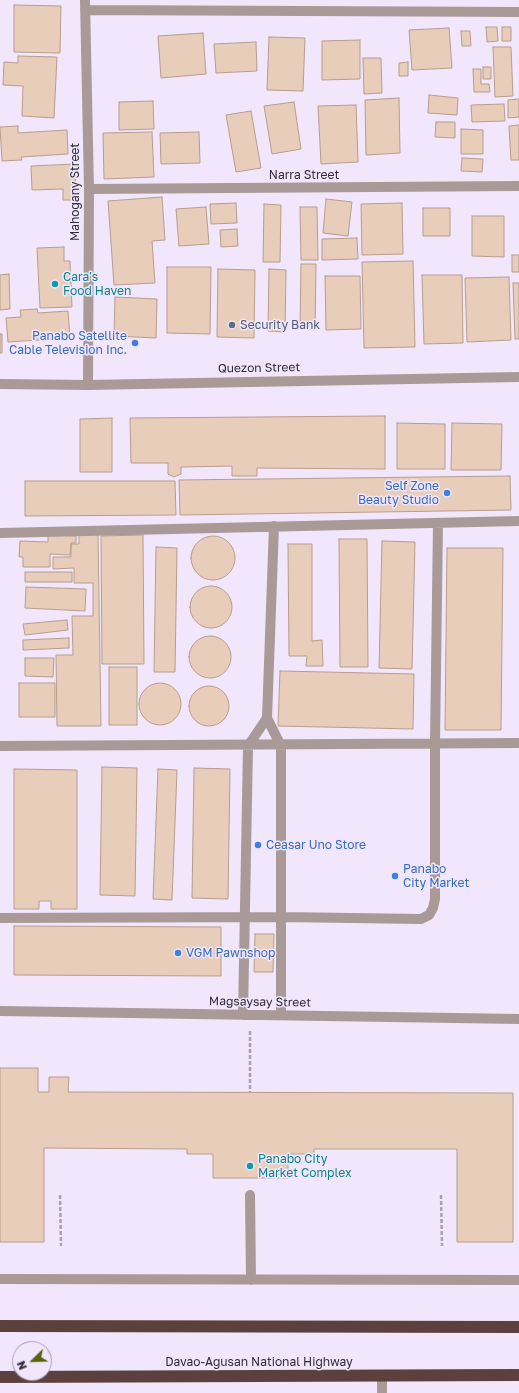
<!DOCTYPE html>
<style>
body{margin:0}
#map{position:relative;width:519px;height:1393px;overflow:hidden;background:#f1e6fc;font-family:"Golos Text",sans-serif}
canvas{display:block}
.north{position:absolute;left:12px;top:1341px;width:40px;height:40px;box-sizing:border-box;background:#f1e6fc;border:1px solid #a49cad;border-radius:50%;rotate:247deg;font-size:11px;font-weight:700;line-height:16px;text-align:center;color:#312c36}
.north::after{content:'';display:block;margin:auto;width:14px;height:18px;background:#586406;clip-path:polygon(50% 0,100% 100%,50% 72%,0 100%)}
</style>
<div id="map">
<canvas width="519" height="1393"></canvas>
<div class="north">N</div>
</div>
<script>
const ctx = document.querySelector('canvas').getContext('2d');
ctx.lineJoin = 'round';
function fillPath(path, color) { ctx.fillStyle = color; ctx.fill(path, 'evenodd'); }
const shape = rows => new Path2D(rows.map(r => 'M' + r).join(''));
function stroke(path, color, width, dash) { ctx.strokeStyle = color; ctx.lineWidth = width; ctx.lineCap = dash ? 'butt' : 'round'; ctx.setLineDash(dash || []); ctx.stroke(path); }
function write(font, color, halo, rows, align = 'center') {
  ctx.font = font + ' "Golos Text",sans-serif'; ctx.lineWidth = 3; ctx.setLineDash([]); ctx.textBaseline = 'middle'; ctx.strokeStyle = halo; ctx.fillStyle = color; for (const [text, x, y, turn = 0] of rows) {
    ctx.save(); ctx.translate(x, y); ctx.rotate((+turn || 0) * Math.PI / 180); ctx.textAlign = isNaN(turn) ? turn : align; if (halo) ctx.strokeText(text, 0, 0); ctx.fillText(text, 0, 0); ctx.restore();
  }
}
const building = shape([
 [14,5,61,6,60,53,14,52,14,5],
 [486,27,497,27,498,41,487,42,486,27],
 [502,27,511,27,511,41,502,41,502,27],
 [449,28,452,68,412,70,409,30,449,28],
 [461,31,470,31,471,46,462,46,461,31],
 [203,33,206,74,161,78,158,36,203,33],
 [269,37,305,38,303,91,267,90,269,37],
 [360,40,360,79,322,80,322,41,360,40],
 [256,42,257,71,216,73,214,44,256,42],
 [493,47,511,47,513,96,495,97,493,47],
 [18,56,57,57,54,118,22,116,23,86,3,85,4,62,18,63,18,56],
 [363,58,381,58,382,93,364,94,363,58],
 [408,62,408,76,399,76,399,63,408,62],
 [483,67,491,67,491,79,483,79,483,67],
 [473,69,481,69,481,84,489,84,490,92,474,92,473,69],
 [429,95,458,98,457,115,428,113,429,95],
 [399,98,400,153,366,155,365,100,399,98],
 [519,99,519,117,508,118,508,100,519,99],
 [153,101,154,129,119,130,119,102,153,101],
 [294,102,301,149,272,154,264,106,294,102],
 [504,104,505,121,472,122,471,105,504,104],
 [356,105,358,162,321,164,318,106,356,105],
 [251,111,261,168,236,172,226,115,251,111],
 [436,122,455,122,455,138,435,137,436,122],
 [519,125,519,160,511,160,509,126,519,125],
 [18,126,18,133,67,130,68,154,21,157,22,160,2,161,0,127,18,126],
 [461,129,483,130,483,154,461,154,461,129],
 [152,132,154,177,104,179,103,133,152,132],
 [199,132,200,163,161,164,160,133,199,132],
 [462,158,483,159,482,172,461,171,462,158],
 [75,164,76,200,63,200,63,189,32,190,31,166,75,164],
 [162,197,165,240,152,241,155,283,114,285,108,201,162,197],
 [326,199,352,202,348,236,323,233,326,199],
 [236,203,237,223,211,224,210,204,236,203],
 [402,203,403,254,362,255,361,204,402,203],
 [264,204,281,205,280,262,263,262,264,204],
 [206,207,209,244,179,246,176,209,206,207],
 [300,207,317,207,318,260,301,260,300,207],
 [423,208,450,208,450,236,423,236,423,208],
 [472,216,504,216,504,257,472,256,472,216],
 [237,229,238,246,221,247,220,230,237,229],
 [357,238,358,259,322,260,322,239,357,238],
 [64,247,64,261,70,261,72,307,40,308,37,248,64,247],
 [512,255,519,255,519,272,512,272,512,255],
 [413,261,415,347,364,348,362,262,413,261],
 [301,264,316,264,315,330,300,329,301,264],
 [167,267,211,267,210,334,167,333,167,267],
 [218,269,255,270,254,338,217,337,218,269],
 [269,269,286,270,285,332,268,331,269,269],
 [9,274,10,309,0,310,0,275,9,274],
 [422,275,462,275,463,343,424,344,422,275],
 [325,276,360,276,361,329,326,330,325,276],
 [509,277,511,340,467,342,465,278,509,277],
 [513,283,519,283,519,339,515,339,513,283],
 [115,297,157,299,156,338,114,336,115,297],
 [37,309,38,313,68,311,70,338,8,342,6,318,21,317,20,310,37,309],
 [0,334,2,334,2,353,0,353,0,334],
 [385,416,385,469,257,468,257,476,232,476,232,466,181,467,181,474,174,477,168,474,168,463,131,463,130,418,385,416],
 [112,418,112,472,80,472,80,419,112,418],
 [397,423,445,424,445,469,397,469,397,423],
 [452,423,502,424,501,470,451,470,452,423],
 [510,476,511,510,180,515,179,480,510,476],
 [25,481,175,481,176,515,25,516,25,481],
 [79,534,98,534,101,726,57,726,56,655,73,655,72,616,93,616,93,583,74,583,74,568,53,569,53,557,71,557,71,544,79,544,79,534],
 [48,535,76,536,76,543,71,543,70,555,50,554,50,567,23,567,23,557,19,557,20,541,48,542,48,535],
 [143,535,144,664,102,664,101,536,143,535],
 '191 558a22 22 0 1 1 44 0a22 22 0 1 1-44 0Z',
 [339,539,367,539,368,667,340,667,339,539],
 [382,541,415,542,412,669,379,668,382,541],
 [288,544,312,544,312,641,322,640,323,666,306,666,307,656,289,656,288,544],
 [156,547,177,548,175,672,154,672,156,547],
 [447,548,503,548,501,730,445,730,447,548],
 [25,572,72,572,72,582,25,582,25,572],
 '190 607a21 21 0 1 1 42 0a21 21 0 1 1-42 0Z',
 [26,587,86,589,85,611,25,608,26,587],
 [67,620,68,630,25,635,23,624,67,620],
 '189 657a21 21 0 1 1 42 0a21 21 0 1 1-42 0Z',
 [69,638,69,648,23,650,23,640,69,638],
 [25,658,54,658,53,677,25,676,25,658],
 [109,667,137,667,137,725,109,725,109,667],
 [280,671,414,674,413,729,278,726,280,671],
 '139 704a21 21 0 1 1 42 0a21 21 0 1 1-42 0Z',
 [19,683,55,683,55,717,19,717,19,683],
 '189 706a20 20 0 1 1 40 0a20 20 0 1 1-40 0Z',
 [102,767,137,768,135,896,100,895,102,767],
 [194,768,230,769,228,899,192,898,194,768],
 [14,769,77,770,77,909,51,909,51,901,39,901,39,909,14,909,14,769],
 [158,769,177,770,172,900,153,899,158,769],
 [14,926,221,927,221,976,14,975,14,926],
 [255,934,274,934,273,972,254,972,255,934],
 [0,1068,38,1068,38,1092,49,1092,49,1077,69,1077,68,1092,513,1093,513,1242,457,1242,457,1149,314,1149,314,1154,288,1154,288,1178,213,1178,213,1154,187,1154,187,1149,44,1148,44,1242,0,1242,0,1068]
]);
const path = shape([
 [250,1031,250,1093],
 [60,1195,61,1246],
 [441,1195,442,1246]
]);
const minor = shape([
 [85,0,89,189,88,385],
 [85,10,519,12],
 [89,189,519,186],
 [0,384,88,385,519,377],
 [274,526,267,718,281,746,281,1015],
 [0,533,519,521],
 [0,746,519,743],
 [0,918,281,917,421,919,429,915,433,908,435,899,435,743,438,523],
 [0,1011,519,1019],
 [243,1015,248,746,267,718],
 [250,1195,251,1280],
 [0,1279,519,1280],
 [382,1375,382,1393]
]);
const highway = shape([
 [0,1326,519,1327],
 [0,1377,519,1375]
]);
const markers = [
 [55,284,4,"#0f9aa8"],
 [232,325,4,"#5c6f8a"],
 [135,343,4,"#3f7fe0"],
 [447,493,4,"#3f7fe0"],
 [258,845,4,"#3f7fe0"],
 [395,876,4,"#3f7fe0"],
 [178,953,4,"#3f7fe0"],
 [250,1166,4,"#0f9aa8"]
];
const streetNames = [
 ["Narra Street",304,175],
 ["Mahogany Street",75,192,-90],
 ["Quezon Street",259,368,-1],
 ["Magsaysay Street",260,1002,1],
 ["Davao-Agusan National Highway",259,1362]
];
const cultureNames = [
 ["Cara's",63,277],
 ["Food Haven",63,291],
 ["Panabo City",258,1159],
 ["Market Complex",258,1173]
];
const serviceNames = [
 ["Security Bank",240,325]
];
const shopNames = [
 ["Panabo Satellite",127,336,"right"],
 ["Cable Television Inc.",127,350,"right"],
 ["Self Zone",439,486,"right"],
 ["Beauty Studio",439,500,"right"],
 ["Ceasar Uno Store",266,845],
 ["Panabo",403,869],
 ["City Market",403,883],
 ["VGM Pawnshop",186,953]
];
fillPath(building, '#e8cdbb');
stroke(building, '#b69d8c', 1);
stroke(path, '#a9a0b2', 2.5, [4, 2]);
stroke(minor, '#a99a98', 10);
stroke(highway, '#5c403d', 12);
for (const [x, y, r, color] of markers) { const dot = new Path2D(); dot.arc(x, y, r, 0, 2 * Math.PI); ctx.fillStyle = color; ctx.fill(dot); stroke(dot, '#f1e6fc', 1.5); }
write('12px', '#312c36', '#f1e6fc', streetNames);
write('12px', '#0d838f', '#f1e6fc', cultureNames, 'left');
write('12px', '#4e5e75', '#f1e6fc', serviceNames, 'left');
write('12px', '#366cbe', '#f1e6fc', shopNames, 'left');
</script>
